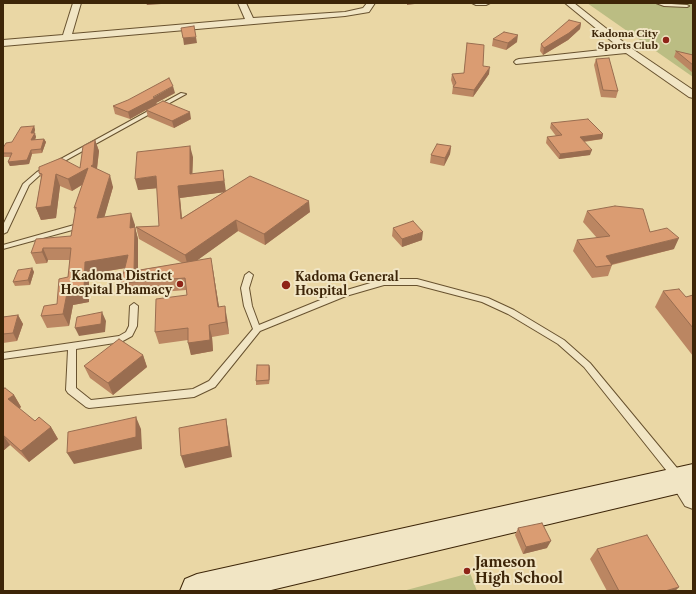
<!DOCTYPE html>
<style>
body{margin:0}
#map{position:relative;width:696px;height:594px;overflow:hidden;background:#ead7a5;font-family:"Libre Caslon Text",serif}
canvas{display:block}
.frame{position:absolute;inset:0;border:4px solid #3d2508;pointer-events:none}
</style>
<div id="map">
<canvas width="696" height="594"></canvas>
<div class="frame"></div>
</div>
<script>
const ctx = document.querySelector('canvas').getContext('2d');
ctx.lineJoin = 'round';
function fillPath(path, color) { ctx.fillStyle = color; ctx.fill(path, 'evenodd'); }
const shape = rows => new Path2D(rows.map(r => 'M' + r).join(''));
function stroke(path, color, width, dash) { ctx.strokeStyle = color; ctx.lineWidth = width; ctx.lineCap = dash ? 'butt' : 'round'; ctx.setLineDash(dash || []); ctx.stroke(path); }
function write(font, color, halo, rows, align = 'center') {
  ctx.font = font + ' "Libre Caslon Text",serif'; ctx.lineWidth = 4; ctx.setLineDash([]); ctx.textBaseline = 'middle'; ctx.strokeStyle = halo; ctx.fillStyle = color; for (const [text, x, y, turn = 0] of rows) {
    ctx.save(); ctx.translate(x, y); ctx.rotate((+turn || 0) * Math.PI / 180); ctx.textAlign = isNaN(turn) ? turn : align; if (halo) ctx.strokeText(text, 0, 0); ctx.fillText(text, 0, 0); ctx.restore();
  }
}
const green = shape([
 [586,3,693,3,693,77,587,3],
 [470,573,477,591,403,591]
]);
const lane = shape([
 [656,3,687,5,689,6,687,7,664,6,656,3],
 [181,93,186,94,41,174,29,185,7,232,3,234,3,225,23,184,37,172,181,93],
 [74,225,78,227,76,229,3,249,3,245,74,225],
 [249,272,253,275,249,288,252,306,259,325,340,292,384,279,417,279,488,298,514,310,564,340,590,363,682,474,683,477,682,480,678,482,674,480,584,367,558,344,508,314,482,302,417,285,384,285,346,296,260,331,215,387,194,397,89,408,86,407,68,393,66,390,68,350,3,359,3,353,119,336,126,332,129,326,130,306,134,303,138,306,137,326,132,336,121,342,76,349,76,388,91,400,193,389,209,381,253,329,244,306,241,288,245,275,249,272]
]);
const street = shape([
 [73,3,81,3,72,34,245,19,238,3,246,3,253,18,345,12,363,8,367,3,375,3,369,12,345,16,3,46,3,40,63,35,73,3],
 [472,3,490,3,486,5,476,5,472,3],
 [565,3,574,3,631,48,693,90,693,98,689,97,626,53,516,64,514,62,516,60,519,59,620,48,565,3],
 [680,470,687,473,693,481,693,509,685,506,669,480,673,473,680,470]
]);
const secondary = shape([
 [693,464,693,490,267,591,180,591,185,579,197,574,693,464]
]);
const wall = shape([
 [581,23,580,29,568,40,543,55,540,51,541,44],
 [493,39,517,42,506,50,492,46],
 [467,43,489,74,473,97,452,94,453,86,451,80,452,74,464,73],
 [676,51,693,55,693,73,674,57],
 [596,59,618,91,616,98,601,97,594,65],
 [175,93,156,103,191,119,174,128,148,117,146,110,130,119,115,114,113,106],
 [551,123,603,134,602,139,584,142,590,155,559,159,546,143,547,137,556,136,550,128],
 [34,126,35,130,34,133,36,137,35,140,44,139,46,142,42,153,32,154,29,164,10,166,8,162,10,157,3,157,3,148,12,142],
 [95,140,99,151,97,169,113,187,104,217,135,225,135,227,138,239,138,270,182,263,139,239,136,227,159,226,157,188,138,190,193,157,192,174,226,191,310,212,265,245,238,231,196,261,213,270,219,307,227,318,229,334,212,337,213,351,191,355,188,340,159,344,155,332,187,295,186,290,125,295,121,283,125,268,89,274,89,302,73,305,69,326,47,328,41,316,57,304,68,277,70,260,48,260,47,263,36,264,31,253,71,236,75,212,74,208,82,185,72,191,60,186,56,218,41,220,36,208,41,178,39,173,80,168],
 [224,192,182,218,180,198],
 [451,146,450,154,444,166,430,163,431,155],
 [587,211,650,232,674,249,612,265,608,276,592,278,573,251,577,240,597,238,583,222],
 [393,228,422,240,402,247,392,236],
 [32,268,34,272,30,285,15,286,13,282],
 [663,291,686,297,693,295,693,356,655,307],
 [18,315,23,324,17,341,3,343,3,317],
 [143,355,147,367,113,395,90,378,84,366],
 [269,365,270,369,269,384,256,385,256,381],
 [3,389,14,395,21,407,19,409,35,421,51,427,58,439,29,462,10,445,3,451],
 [518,528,547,548,523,554,515,535],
 [597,549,679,587,675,591,607,591,590,559]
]);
const shadedWall = shape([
 [146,3,175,3,147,5],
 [407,3,422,3,407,5],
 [581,23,580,29,568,40,543,55,544,48],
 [518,35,517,42,506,50,508,43],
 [196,37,197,43,184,45,183,38],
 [490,67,489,74,473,97,474,90],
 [173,86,175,93,156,103,157,105,146,110,130,119,128,112],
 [190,112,191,119,174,128,172,121],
 [34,126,35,130,33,137,31,133],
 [35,133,36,137,33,144,31,140],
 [603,134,602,139,578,142,580,137],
 [44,139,46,142,42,153,41,149],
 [95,140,99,151,96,176,91,166],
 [190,146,193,157,192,185,223,170,226,192,180,198,183,230,181,219,178,186,190,174],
 [451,146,450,154,444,166,445,158],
 [31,150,32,154,29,164,10,166,8,162],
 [592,150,590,155,559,159,560,154],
 [88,168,91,179,72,191,68,179],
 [56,174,60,186,56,218,41,220,36,208],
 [110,175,113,187,101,229,97,218],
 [156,176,159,188,138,190,135,179],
 [309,201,310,212,265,245,264,234],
 [131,213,135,225,134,239,130,228],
 [236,220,238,231,188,267,185,255],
 [135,227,138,239,138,283,134,271],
 [423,232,422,240,402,247,402,239],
 [679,238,674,249,609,265,606,256],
 [43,248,48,260,47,263,42,252],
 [128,255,132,267,89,274,89,302,73,305,69,326,63,314,67,293,85,262],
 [211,258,213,270,221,319,218,307],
 [32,268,34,272,30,285,28,280],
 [225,306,227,318,229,334,226,322],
 [102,312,106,321,105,332,79,336,75,328],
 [18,315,23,324,17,341,13,333],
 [209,325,212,337,213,351,191,355,188,343],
 [143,355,147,367,113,395,108,383],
 [269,365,270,369,269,384],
 [14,395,21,407,16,411,8,399],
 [136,417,141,429,142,449,74,464,67,453],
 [226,419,228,430,232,457,185,468,181,456],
 [51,427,58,439,29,462,21,451],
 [3,435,10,445,3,451],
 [551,541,547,548,523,554,526,547],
 [679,587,675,591,665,591]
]);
const building = shape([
 [569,20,581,23,569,33,544,48,541,44,569,20],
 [194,26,196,37,183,38,181,28,194,26],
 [504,32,518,35,508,43,493,39,504,32],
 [467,43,484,45,483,66,490,67,474,90,453,87,456,83,452,74,464,73,467,43],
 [676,51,693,55,693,65,676,51],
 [609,58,618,91,603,90,596,59,609,58],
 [169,78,173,86,153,97,155,98,128,112,113,106,128,100,169,78],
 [163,101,190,112,172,121,146,110,163,101],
 [588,119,603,134,580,137,592,150,560,154,547,137,562,135,551,123,588,119],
 [34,126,31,133,35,133,31,140,44,139,41,149,31,150,27,160,8,162,12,153,3,153,3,148,6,143,12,142,21,127,34,126],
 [95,140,93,165,91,166,110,175,97,218,131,213,130,228,135,227,134,271,211,258,218,307,225,306,226,322,209,325,210,340,188,343,188,328,155,332,156,299,187,295,185,278,121,283,128,255,85,262,84,290,67,293,63,314,41,316,44,306,57,304,59,279,68,277,71,248,43,248,42,252,31,253,36,239,71,236,76,207,74,208,88,168,68,179,56,174,51,206,36,208,42,174,39,173,39,167,61,158,80,168,83,146,95,140],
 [437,144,451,146,445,158,431,155,437,144],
 [190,146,190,174,223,170,224,181,178,186,181,219,250,176,309,201,264,234,236,220,185,255,136,227,159,226,156,176,135,179,137,152,190,146],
 [615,206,643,209,650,232,667,228,679,238,606,256,612,265,596,267,577,240,610,236,587,211,615,206],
 [413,221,423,232,402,239,393,228,413,221],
 [32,268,28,280,13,282,18,270,32,268],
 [679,289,686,297,693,295,693,328,663,291,679,289],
 [102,312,101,324,75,328,77,317,102,312],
 [18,315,13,333,3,334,3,317,18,315],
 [119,339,143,355,108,383,84,366,119,339],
 [257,365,269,365,269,380,256,381,257,365],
 [5,388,14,395,8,399,35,421,39,417,51,427,21,451,3,435,3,389,5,388],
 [136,417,136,437,67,453,68,432,136,417],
 [226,419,229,446,181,456,179,428,226,419],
 [542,523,551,541,526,547,518,528,542,523],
 [647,535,679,587,665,591,619,591,597,549,647,535]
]);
const markers = [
 [666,40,4,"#8f2418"],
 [180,284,4,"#8f2418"],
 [286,285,5,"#8f2418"],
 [467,571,4,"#8f2418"]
];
const farPoinames = [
 ["Kadoma City",658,34],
 ["Sports Club",658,46]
];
const poiNames = [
 ["Kadoma District",172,277],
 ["Hospital Phamacy",172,291],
 ["Kadoma General",295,278,"left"],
 ["Hospital",295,292,"left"]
];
const nearPoinames = [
 ["Jameson",475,563],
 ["High School",475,579]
];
fillPath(green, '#bbbd83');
stroke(lane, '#68522f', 2);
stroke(street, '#68522f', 2);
stroke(secondary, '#3d2508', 2);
fillPath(lane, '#f1e5c4');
fillPath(street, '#f1e5c4');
fillPath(secondary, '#f1e5c4');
fillPath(wall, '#bb8662');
fillPath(shadedWall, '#996d50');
fillPath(building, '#da9c72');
stroke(building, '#996d50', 1);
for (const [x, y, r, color] of markers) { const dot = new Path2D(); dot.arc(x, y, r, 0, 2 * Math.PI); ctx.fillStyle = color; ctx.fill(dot); stroke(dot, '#f1e5c4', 1.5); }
write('bold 10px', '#3d2508', '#f1e5c4', farPoinames, 'right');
write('bold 12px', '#3d2508', '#f1e5c4', poiNames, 'right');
write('bold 14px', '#3d2508', '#f1e5c4', nearPoinames, 'left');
</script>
